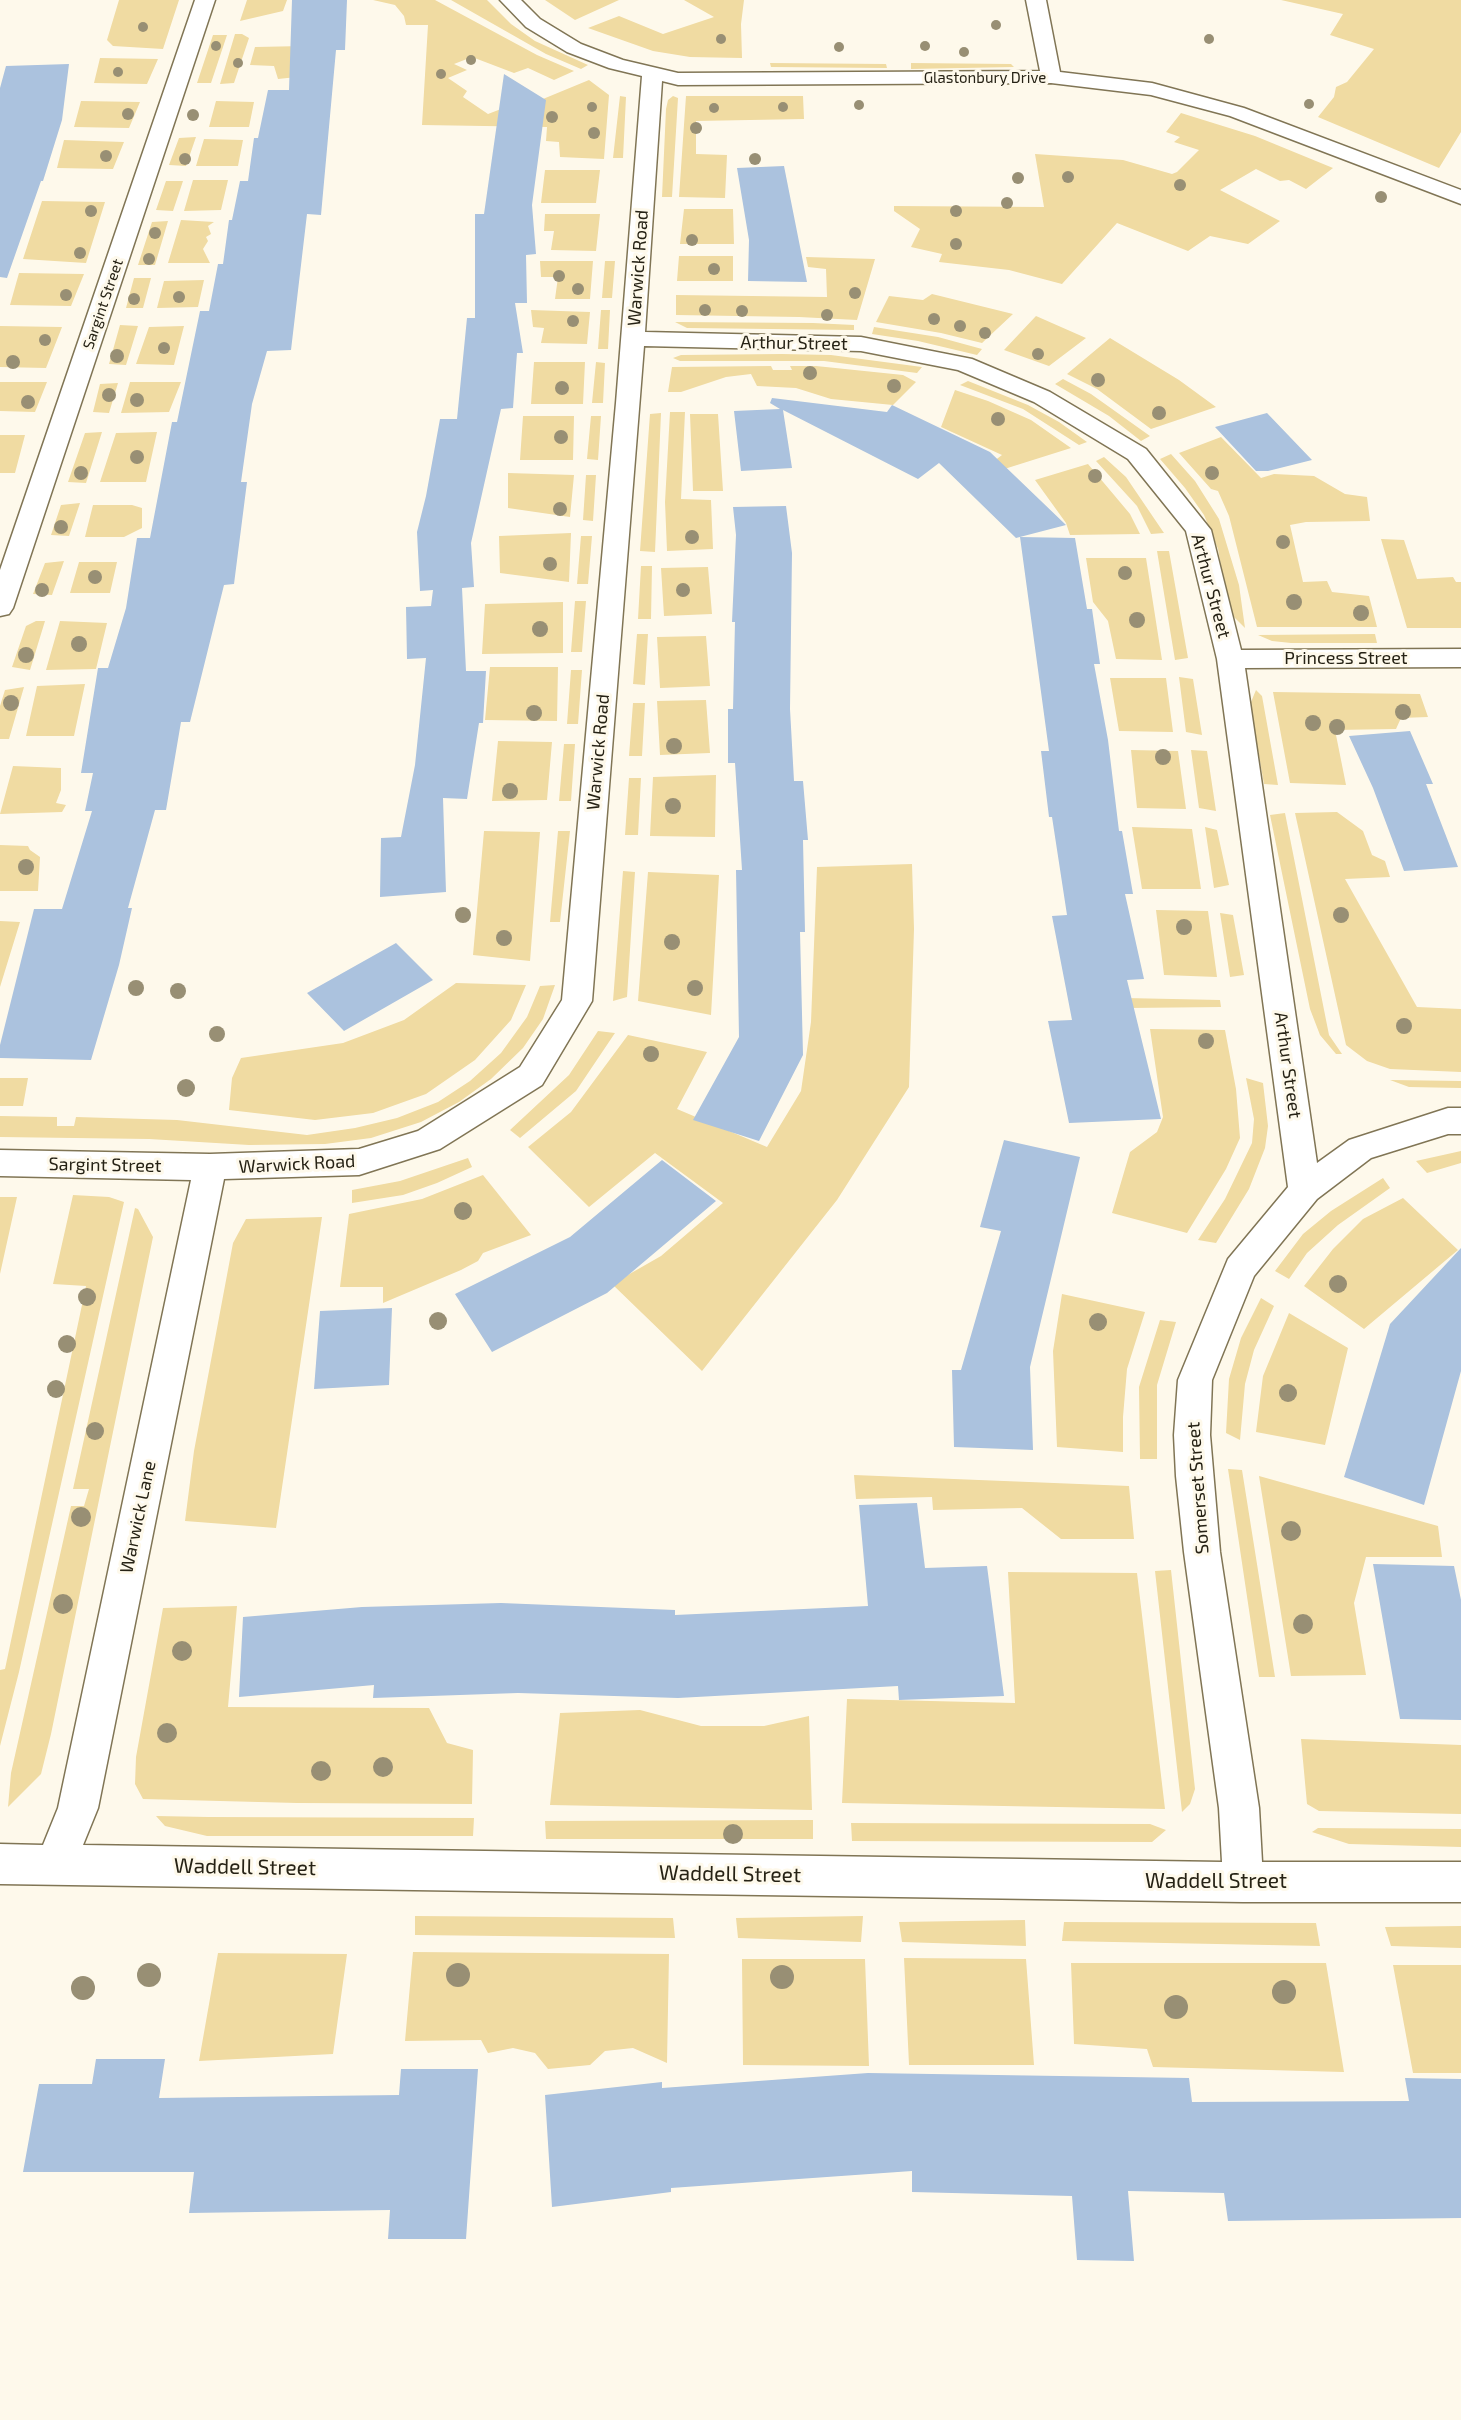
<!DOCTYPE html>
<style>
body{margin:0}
canvas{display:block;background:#fef9eb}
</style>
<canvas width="1461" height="2420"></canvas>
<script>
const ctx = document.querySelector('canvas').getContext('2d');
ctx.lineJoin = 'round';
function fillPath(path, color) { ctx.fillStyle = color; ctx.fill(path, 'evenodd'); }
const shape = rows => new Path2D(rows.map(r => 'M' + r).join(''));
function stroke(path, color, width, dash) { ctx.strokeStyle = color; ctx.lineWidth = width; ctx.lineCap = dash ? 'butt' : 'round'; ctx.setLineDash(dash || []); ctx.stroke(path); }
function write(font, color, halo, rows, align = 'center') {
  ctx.font = font + ' "Exo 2",sans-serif'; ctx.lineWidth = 6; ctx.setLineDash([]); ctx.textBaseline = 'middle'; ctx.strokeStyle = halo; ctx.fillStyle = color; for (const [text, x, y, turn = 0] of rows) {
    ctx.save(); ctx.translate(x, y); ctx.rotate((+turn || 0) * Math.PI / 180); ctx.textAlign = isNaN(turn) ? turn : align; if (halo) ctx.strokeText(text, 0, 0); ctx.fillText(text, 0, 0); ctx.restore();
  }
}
const green = shape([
 [119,0,179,0,163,49,113,46,107,40],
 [247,0,287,0,283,11,240,21],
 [373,0,435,0,537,55,574,71,554,80,528,68,514,73,472,57,454,64,467,70,448,78,467,91,463,97,488,114,501,109,509,113,589,80,609,95,604,159,560,157,559,142,546,141,547,127,422,125,428,25,406,25,404,16,395,5],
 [451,0,487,0,511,24,535,41,588,65,581,69,546,54],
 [545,0,619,0,575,20],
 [684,0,744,0,741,24,742,58,690,57,653,51,588,28,619,16,663,34,714,17],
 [1281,0,1461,0,1461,132,1439,168,1318,117,1334,97,1336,87,1347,82,1374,49,1330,35,1343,14],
 [235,34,242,34,249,38,234,83,220,84],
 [213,35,227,35,211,83,197,83],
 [304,46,297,77,278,79,274,66,250,65,255,47],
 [100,58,158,59,147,84,94,83],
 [770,63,886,64,887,68,771,67],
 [911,63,1011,64,1014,67,911,69],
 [620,96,626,97,623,158,613,158],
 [673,96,678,98,672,197,662,197,666,109,668,100],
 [686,96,803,96,804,119,696,121,696,154,727,155,725,198,679,197],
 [81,101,140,102,129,128,74,127],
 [216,101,254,102,249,127,209,127],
 [1181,113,1255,136,1333,168,1306,189,1289,180,1280,181,1256,169,1220,190,1280,221,1248,244,1210,236,1188,251,1117,223,1062,284,1009,270,939,262,942,254,911,247,920,229,894,211,894,206,1044,207,1035,154,1123,160,1172,174,1177,172,1199,150,1174,142,1180,137,1166,132],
 [196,137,186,166,169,165,179,138],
 [204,139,243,140,238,166,196,166],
 [64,140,124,142,113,169,57,168],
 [545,170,600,170,596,203,541,203],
 [193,180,228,180,221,210,184,211],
 [166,181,183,181,173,211,156,210],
 [42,201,105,202,86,263,23,259],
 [684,209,733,209,734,244,680,244],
 [545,214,600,214,596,251,551,250,554,231,544,231],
 [181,220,214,222,208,226,211,234,206,237,208,241,203,249,210,263,168,263],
 [168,221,155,265,138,265,152,222],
 [679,256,733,256,733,281,677,281],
 [806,257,875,259,857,320,799,317,676,315,676,295,827,297,826,269,808,267],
 [540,261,593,261,590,299,555,299,558,277,541,277],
 [605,261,615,261,612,298,602,298],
 [19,273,84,274,71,306,10,305],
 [134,278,151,278,143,308,126,308],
 [204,280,198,307,157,308,164,281],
 [932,294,1013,314,982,343,941,333,876,322,889,296,923,300],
 [531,310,590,312,587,344,541,343,544,328,533,327],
 [601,310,610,310,608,349,598,349],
 [1036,316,1086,338,1049,366,1004,350],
 [675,322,813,323,854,325,854,330,687,328],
 [120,325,138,326,126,365,109,364],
 [0,326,62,327,46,368,0,367],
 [184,326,174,365,136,364,149,327],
 [874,327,938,337,982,349,977,355,918,341,872,334],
 [1110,338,1179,380,1216,407,1151,429,1097,389,1067,374],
 [782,354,831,355,922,367,917,373,824,361,680,361,673,358,681,355],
 [534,362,585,362,583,404,531,404],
 [596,362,605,363,603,403,592,403],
 [771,366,773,370,792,370,790,366,816,366,903,375,916,382,893,405,831,399,796,388,757,386,751,374,726,377,681,392,668,392,672,367],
 [1063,379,1091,394,1150,436,1141,441,1109,416,1055,384],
 [968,381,1028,405,1059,422,1087,442,1079,445,1023,409,960,385],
 [0,382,47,382,35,412,0,411],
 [130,382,181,382,169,412,121,413],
 [118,383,109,413,93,412,100,384],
 [955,390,988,401,1031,420,1071,448,979,477,977,474,1002,455,941,427],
 [670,412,685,412,681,499,711,500,713,549,667,551,665,502],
 [661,413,655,552,640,551,650,414],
 [690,414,718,414,723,491,693,491],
 [523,416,574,416,573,460,520,460],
 [591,416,601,416,598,460,587,459],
 [102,432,86,483,68,482,85,433],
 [157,432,146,482,100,482,116,433],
 [0,435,25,435,15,473,0,473],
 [1221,437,1261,478,1274,474,1314,476,1345,494,1367,497,1370,521,1306,522,1290,525,1303,582,1327,581,1332,592,1369,596,1377,627,1257,627,1229,516,1218,491,1211,489,1179,453],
 [1171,454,1195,481,1219,519,1239,585,1245,628,1229,612,1218,549,1204,515,1185,488,1160,459],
 [1104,457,1126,477,1164,533,1151,534,1137,506,1096,461],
 [1088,464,1130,514,1140,534,1070,535,1066,523,1035,480],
 [508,473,574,475,570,517,508,508],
 [586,475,596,475,593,521,583,520],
 [80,503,69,536,51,535,61,505],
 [93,505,132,505,142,508,142,528,124,537,85,537],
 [571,533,569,582,500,573,499,536],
 [581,536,592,536,588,584,577,584],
 [1381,539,1404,540,1417,579,1453,577,1456,582,1461,582,1461,628,1407,628],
 [1157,551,1169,551,1188,658,1175,660],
 [1086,558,1146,558,1162,660,1116,659,1108,621,1093,602],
 [64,561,52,595,33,594,45,563],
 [79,562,117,562,110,593,70,593],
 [641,566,652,566,651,619,638,619],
 [708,567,712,614,664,616,661,568],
 [575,601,586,601,582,652,571,652],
 [563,602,563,653,482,654,485,604],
 [36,621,45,621,30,670,12,667,26,626],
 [60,621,107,623,96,669,46,670],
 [637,634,648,634,645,685,633,684],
 [1375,634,1377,643,1291,643,1272,641,1258,635],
 [706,636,710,686,660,688,657,637],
 [490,667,558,667,557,721,485,720],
 [571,670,582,670,578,724,567,724],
 [1179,677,1193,679,1202,735,1186,732],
 [1110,678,1166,678,1173,732,1119,731],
 [85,684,74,736,26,736,37,686],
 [24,687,9,739,0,739,0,706,5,690],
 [1256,690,1262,696,1278,785,1264,784,1252,716,1251,702],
 [1273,692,1420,694,1428,717,1401,718,1396,729,1335,730,1346,785,1290,783],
 [706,700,710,753,660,755,657,701],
 [633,703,645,703,642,756,629,756],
 [498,741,552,742,547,800,492,801],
 [564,744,575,744,571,801,559,801],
 [1131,750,1178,751,1186,809,1137,808],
 [1191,750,1207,751,1216,811,1199,808],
 [13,766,61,768,61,790,56,803,66,805,62,812,0,814],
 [716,775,715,837,650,836,653,777],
 [629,778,641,778,638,835,625,835],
 [1337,812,1363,831,1372,855,1385,861,1390,877,1345,879,1417,1007,1461,1009,1461,1072,1390,1069,1367,1061,1346,1045,1295,813],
 [1285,813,1329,1035,1342,1054,1336,1054,1320,1035,1310,1009,1270,815],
 [1132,827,1192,829,1201,889,1142,889],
 [1205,827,1217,830,1229,885,1214,888],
 [484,831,540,832,530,961,473,955],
 [558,831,570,831,560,922,550,922],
 [0,845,28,846,30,850,40,857,38,891,0,891],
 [912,864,914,929,909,1087,837,1200,702,1371,612,1284,661,1256,723,1203,655,1153,589,1207,528,1147,571,1112,628,1035,707,1052,677,1109,767,1147,801,1091,811,1022,817,867],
 [623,871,635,872,627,997,613,1001],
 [648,872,719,875,711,1015,638,1001],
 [1156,910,1208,911,1217,977,1164,975],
 [1220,913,1233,915,1244,975,1230,977],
 [0,921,20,922,0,987],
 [456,983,526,985,511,1020,475,1060,426,1094,373,1113,315,1120,229,1110,232,1078,241,1058,343,1043,404,1020],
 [555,985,543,1019,523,1048,491,1079,459,1102,421,1122,371,1138,325,1144,249,1145,149,1139,0,1137,0,1116,57,1117,57,1126,74,1126,76,1117,177,1120,307,1135,355,1128,397,1118,438,1102,470,1081,501,1053,527,1017,540,986],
 [1125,998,1220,1000,1221,1007,1128,1008],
 [1150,1029,1225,1030,1236,1089,1240,1138,1226,1169,1187,1233,1112,1213,1130,1152,1157,1132,1163,1117],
 [598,1031,615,1033,576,1091,520,1138,510,1130,569,1075],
 [0,1078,28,1078,23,1106,0,1106],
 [1246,1078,1263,1083,1268,1126,1265,1148,1249,1189,1216,1243,1198,1240,1225,1199,1252,1143,1254,1119],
 [1390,1080,1461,1081,1461,1088,1409,1087],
 [1461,1151,1461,1163,1427,1173,1416,1161],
 [468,1158,472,1167,437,1183,403,1195,352,1203,352,1190,400,1181],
 [483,1175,531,1235,483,1253,478,1261,461,1270,383,1303,383,1287,340,1287,349,1214,422,1199],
 [1383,1178,1390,1188,1338,1225,1307,1253,1289,1279,1275,1271,1303,1234,1331,1211],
 [73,1195,109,1197,124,1202,19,1672,0,1746,0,1670,5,1669,86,1286,53,1284],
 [0,1197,17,1197,0,1274],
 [1403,1198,1458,1250,1364,1329,1304,1286,1333,1249,1363,1219],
 [135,1208,138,1209,153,1237,51,1734,41,1774,8,1807,11,1773,71,1506,84,1506,89,1489,73,1489],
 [322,1217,276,1528,185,1521,194,1451,233,1243,246,1219],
 [1062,1294,1145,1312,1127,1369,1123,1417,1123,1452,1057,1447,1053,1351],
 [1261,1298,1274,1306,1254,1350,1245,1384,1240,1440,1226,1433,1229,1379,1241,1338],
 [1289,1313,1348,1348,1325,1445,1256,1432,1263,1376],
 [1160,1320,1176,1322,1157,1385,1157,1459,1140,1459,1139,1387],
 [1228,1469,1242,1470,1275,1677,1259,1677],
 [854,1475,1129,1486,1134,1539,1061,1539,1022,1508,933,1510,932,1497,856,1499],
 [1259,1476,1438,1526,1442,1557,1366,1557,1354,1603,1366,1675,1291,1676],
 [1171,1570,1195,1789,1190,1804,1182,1812,1155,1571],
 [1008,1572,1137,1573,1165,1809,842,1803,847,1699,1015,1703],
 [237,1606,228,1707,429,1708,447,1743,473,1750,472,1804,297,1803,143,1799,135,1784,136,1757,163,1608],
 [640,1710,701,1726,764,1726,809,1716,812,1810,550,1805,560,1713],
 [1301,1739,1461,1745,1461,1814,1319,1811,1307,1804],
 [156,1816,209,1817,474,1818,473,1836,207,1836,165,1826],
 [813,1820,813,1839,546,1839,545,1821],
 [851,1823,1150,1824,1166,1830,1152,1842,852,1841],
 [1318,1828,1461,1829,1461,1847,1349,1844,1312,1832],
 [415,1916,673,1918,675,1938,415,1935],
 [863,1916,861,1942,738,1938,736,1918],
 [1025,1920,1026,1946,902,1942,899,1922],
 [1064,1922,1316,1923,1320,1946,1062,1941],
 [1461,1926,1461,1948,1391,1946,1385,1927],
 [413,1952,669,1954,667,2063,633,2048,605,2051,590,2065,548,2069,535,2053,513,2048,488,2053,481,2040,405,2041],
 [218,1953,347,1954,333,2054,199,2061],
 [904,1958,1026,1959,1034,2065,909,2065],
 [742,1959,865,1959,869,2066,743,2065],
 [1071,1963,1326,1963,1344,2072,1153,2067,1147,2049,1074,2044],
 [1393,1965,1461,1965,1461,2073,1413,2073]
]);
const building = shape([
 [292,0,347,0,345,50,336,50,321,215,307,214,291,350,267,351,252,404,241,482,247,482,234,584,224,585,190,722,181,722,166,810,155,810,128,908,132,908,119,965,91,1060,0,1058,0,1045,34,909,62,909,92,811,85,811,93,773,81,773,98,668,108,668,126,608,137,538,150,538,172,422,177,422,200,311,209,311,218,264,223,264,229,220,232,220,240,181,248,181,254,138,258,138,268,90,289,90],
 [69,64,62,120,43,181,41,181,7,278,0,277,0,88,6,66],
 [504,74,546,100,532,205,536,254,526,255,527,303,515,303,523,353,517,353,513,408,501,409,471,543,474,587,462,588,466,671,486,671,483,723,479,723,467,799,443,798,446,892,380,897,381,838,401,837,415,765,426,658,407,659,406,607,431,606,433,590,420,591,417,532,426,496,440,419,457,419,467,318,475,318,475,214,484,214],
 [784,166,807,282,748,281,749,240,737,168],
 [772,398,887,412,892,405,990,452,1066,525,1016,538,939,463,918,479,783,410,792,468,741,471,734,411,780,409,770,403],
 [1267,413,1312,460,1268,471,1256,471,1215,427],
 [786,506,792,553,790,709,794,781,803,781,808,840,803,840,805,932,800,932,803,1055,759,1141,693,1120,739,1037,736,870,742,870,735,763,728,763,728,709,733,709,735,622,732,622,736,535,733,507],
 [1020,537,1075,538,1087,609,1092,609,1100,664,1094,664,1108,740,1119,831,1122,831,1133,894,1125,894,1144,979,1127,980,1161,1119,1069,1123,1048,1021,1072,1020,1052,916,1067,915,1052,817,1049,817,1041,751,1049,751],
 [1410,731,1433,784,1426,784,1458,867,1404,871,1373,788,1349,736],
 [396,943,433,980,344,1031,307,993],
 [1004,1140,1080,1157,1030,1367,1033,1450,954,1447,952,1370,961,1370,1001,1231,980,1227],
 [662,1160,716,1201,607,1293,492,1352,455,1294,570,1237],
 [1461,1248,1461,1371,1424,1505,1344,1477,1390,1324],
 [392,1308,389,1385,314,1389,320,1311],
 [917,1503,925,1568,987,1566,1004,1696,899,1700,898,1686,678,1698,518,1693,373,1698,374,1685,239,1697,243,1617,362,1607,501,1603,675,1610,675,1615,868,1606,859,1505],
 [1373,1564,1454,1566,1461,1600,1461,1720,1400,1719],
 [96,2059,165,2059,159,2098,399,2095,401,2069,478,2069,466,2239,388,2239,390,2210,189,2213,194,2172,23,2172,39,2084,92,2084],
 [868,2073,1189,2078,1192,2102,1409,2101,1405,2078,1461,2079,1461,2218,1228,2221,1224,2193,1128,2191,1134,2261,1077,2260,1072,2196,912,2192,912,2171,671,2188,671,2192,552,2207,545,2095,662,2082,662,2088]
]);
const minor = shape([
 [195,0,215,0,13,608,9,614,0,616,0,570,195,0],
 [500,0,521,0,540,19,581,44,623,60,678,73,1040,71,1026,0,1046,0,1060,72,1152,83,1244,108,1461,190,1461,204,1230,116,1151,95,1051,83,678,85,662,81,645,332,861,337,972,359,1050,392,1146,449,1211,530,1241,650,1461,649,1461,667,1245,668,1317,1163,1349,1140,1448,1108,1461,1108,1461,1134,1448,1134,1371,1158,1317,1199,1254,1276,1212,1380,1210,1435,1220,1552,1259,1808,1262,1862,1461,1862,1461,1902,1243,1902,0,1884,0,1844,43,1845,58,1808,191,1180,0,1176,0,1150,210,1154,359,1149,418,1131,520,1067,562,1000,616,403,642,76,609,68,567,52,526,27,500,0],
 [644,346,861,351,958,370,1034,402,1128,459,1186,531,1217,659,1288,1187,1228,1259,1178,1380,1174,1435,1176,1476,1184,1552,1219,1808,1222,1862,83,1845,98,1808,224,1179,359,1175,440,1149,542,1085,592,1001,644,346]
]);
const trees = [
 [996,25,5],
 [143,27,5],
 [721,39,5],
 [1209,39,5],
 [216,46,5],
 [925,46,5],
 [839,47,5],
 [964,52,5],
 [471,60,5],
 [238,63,5],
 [118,72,5],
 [441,74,5],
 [1309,104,5],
 [859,105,5],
 [592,107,5],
 [783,107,5],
 [714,108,5],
 [128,114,6],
 [193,115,6],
 [552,117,6],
 [696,128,6],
 [594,133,6],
 [106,156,6],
 [185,159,6],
 [755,159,6],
 [1068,177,6],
 [1018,178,6],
 [1180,185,6],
 [1381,197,6],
 [1007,203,6],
 [91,211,6],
 [956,211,6],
 [155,233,6],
 [692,240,6],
 [956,244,6],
 [80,253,6],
 [149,259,6],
 [714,269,6],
 [559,276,6],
 [578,289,6],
 [855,293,6],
 [66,295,6],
 [179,297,6],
 [134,299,6],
 [705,310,6],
 [742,311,6],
 [827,315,6],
 [934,319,6],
 [573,321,6],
 [960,326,6],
 [985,333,6],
 [45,340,6],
 [164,348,6],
 [1038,354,6],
 [117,356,7],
 [13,362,7],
 [810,373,7],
 [1098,380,7],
 [894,386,7],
 [562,388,7],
 [109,395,7],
 [137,400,7],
 [28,402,7],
 [1159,413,7],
 [998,419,7],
 [561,437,7],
 [137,457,7],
 [81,473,7],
 [1212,473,7],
 [1095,476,7],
 [560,509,7],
 [61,527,7],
 [692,537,7],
 [1283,542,7],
 [550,564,7],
 [1125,573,7],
 [95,577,7],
 [42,590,7],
 [683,590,7],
 [1294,602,8],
 [1361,613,8],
 [1137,620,8],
 [540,629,8],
 [79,644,8],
 [26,655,8],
 [11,703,8],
 [1403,712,8],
 [534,713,8],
 [1313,723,8],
 [1337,727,8],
 [674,746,8],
 [1163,757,8],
 [510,791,8],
 [673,806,8],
 [26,867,8],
 [463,915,8],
 [1341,915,8],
 [1184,927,8],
 [504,938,8],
 [672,942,8],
 [136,988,8],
 [695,988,8],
 [178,991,8],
 [1404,1026,8],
 [217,1034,8],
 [1206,1041,8],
 [651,1054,8],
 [186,1088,9],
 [463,1211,9],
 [1338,1284,9],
 [87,1297,9],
 [438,1321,9],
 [1098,1322,9],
 [67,1344,9],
 [56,1389,9],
 [1288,1393,9],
 [95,1431,9],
 [81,1517,10],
 [1291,1531,10],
 [63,1604,10],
 [1303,1624,10],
 [182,1651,10],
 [167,1733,10],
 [383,1767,10],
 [321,1771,10],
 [733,1834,10],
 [149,1975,12],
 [458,1975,12],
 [782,1977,12],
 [83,1988,12],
 [1284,1992,12],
 [1176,2007,12]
];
const farStreetnames = [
 ["Glastonbury Drive",985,78],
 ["Sargint Street",103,304,-71]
];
const streetNames = [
 ["Warwick Road",638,268,-86],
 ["Arthur Street",794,343,1],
 ["Arthur Street",1211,586,75],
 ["Princess Street",1346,658],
 ["Warwick Road",598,752,-85],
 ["Arthur Street",1288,1065,82],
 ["Warwick Road",297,1164,-3],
 ["Sargint Street",105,1165,1],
 ["Somerset Street",1198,1488,-94],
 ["Warwick Lane",138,1517,-78]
];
const nearStreetnames = [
 ["Waddell Street",245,1867,1],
 ["Waddell Street",730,1874,1],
 ["Waddell Street",1216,1881]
];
fillPath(green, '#f0dba2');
fillPath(building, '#abc2de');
stroke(minor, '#807555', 3);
fillPath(minor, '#fff');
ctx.fillStyle = '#988f74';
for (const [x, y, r] of trees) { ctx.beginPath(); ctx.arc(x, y, r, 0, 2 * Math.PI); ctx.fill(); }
write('15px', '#262215', '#fef9eb', farStreetnames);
write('18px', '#262215', '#fef9eb', streetNames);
write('21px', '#262215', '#fef9eb', nearStreetnames);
</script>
